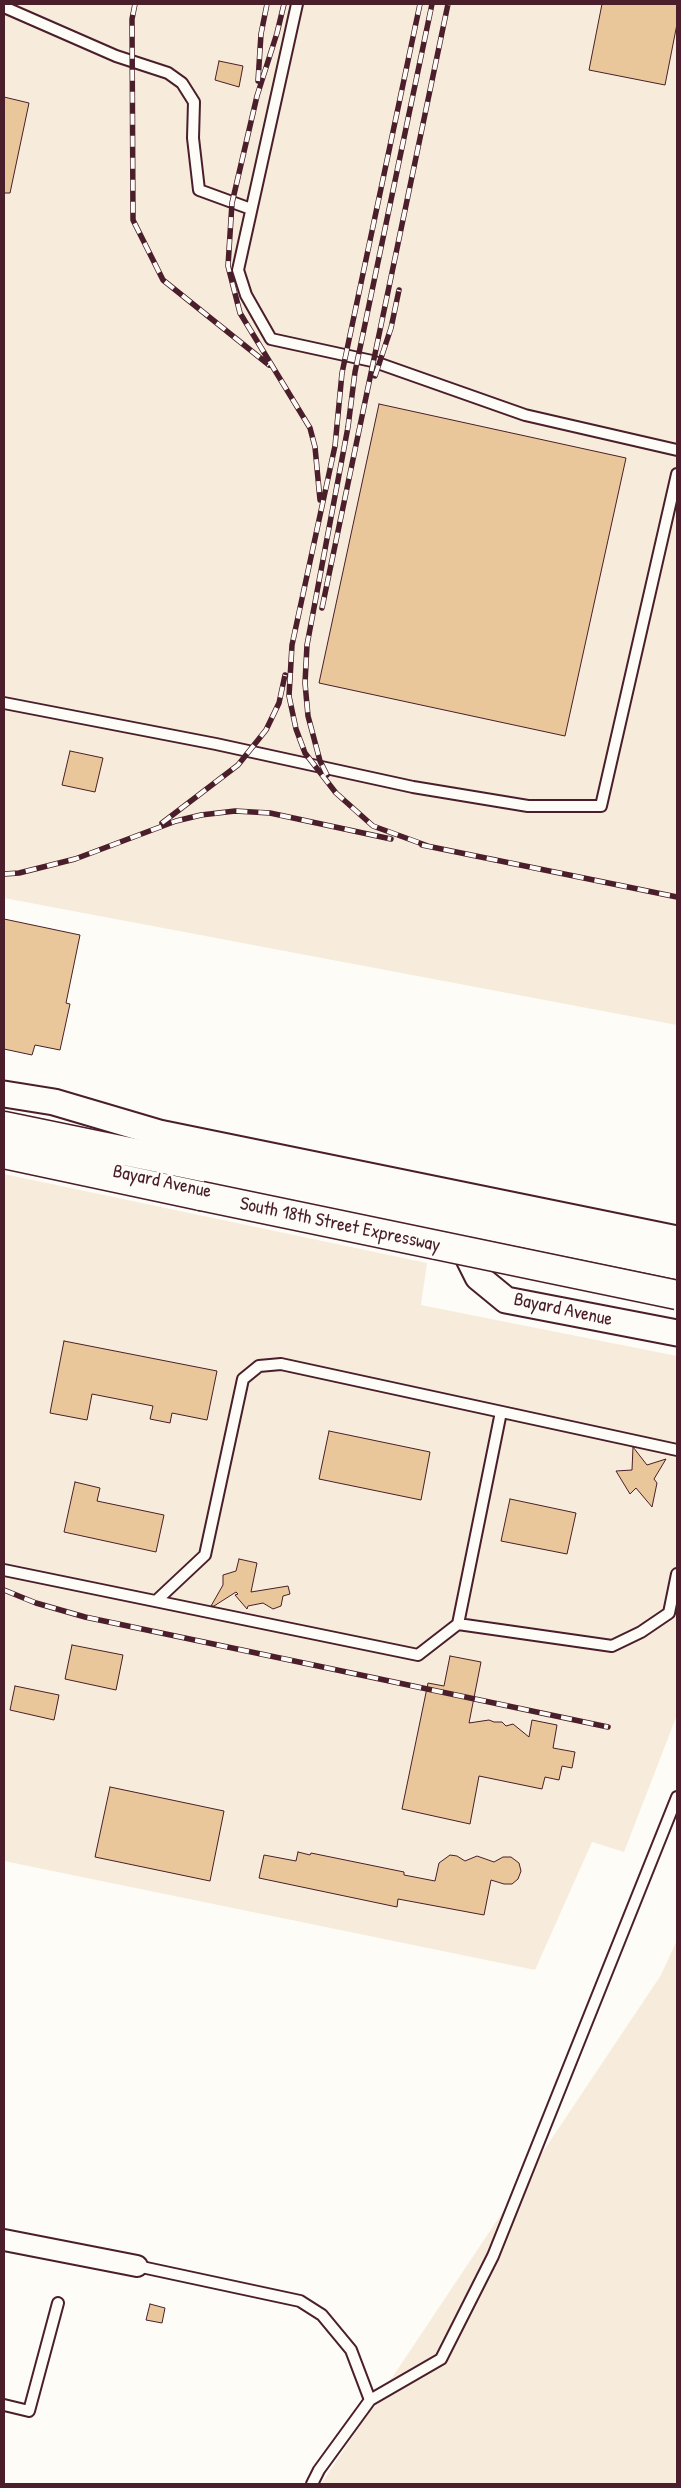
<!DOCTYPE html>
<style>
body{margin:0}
#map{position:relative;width:681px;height:2488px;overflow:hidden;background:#fdfcf7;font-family:"Patrick Hand",sans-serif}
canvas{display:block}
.frame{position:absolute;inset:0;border:5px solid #4a1f2b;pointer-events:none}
</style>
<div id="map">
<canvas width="681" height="2488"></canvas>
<div class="frame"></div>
</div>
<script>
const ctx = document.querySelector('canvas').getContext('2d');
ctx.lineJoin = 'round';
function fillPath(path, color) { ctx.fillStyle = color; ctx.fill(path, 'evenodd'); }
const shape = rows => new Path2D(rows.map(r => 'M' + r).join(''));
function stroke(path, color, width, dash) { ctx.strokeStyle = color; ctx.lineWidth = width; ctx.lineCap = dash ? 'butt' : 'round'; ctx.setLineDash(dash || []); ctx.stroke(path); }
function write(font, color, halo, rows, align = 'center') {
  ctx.font = font + ' "Patrick Hand",sans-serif'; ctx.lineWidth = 5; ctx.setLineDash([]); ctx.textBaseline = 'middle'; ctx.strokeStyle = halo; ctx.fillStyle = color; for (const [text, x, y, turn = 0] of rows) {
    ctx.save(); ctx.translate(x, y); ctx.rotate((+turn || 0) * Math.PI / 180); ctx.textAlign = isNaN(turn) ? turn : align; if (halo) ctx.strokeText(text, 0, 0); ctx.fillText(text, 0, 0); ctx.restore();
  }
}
const built = shape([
 [4,4,677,4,677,1025,4,898],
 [4,1174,427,1263,421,1305,677,1356,677,1715,624,1852,592,1842,535,1970,4,1861],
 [677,1940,677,2484,321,2484,661,1975]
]);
const building = shape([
 [602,4,677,4,677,24,665,85,589,70,602,4],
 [219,61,243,66,239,87,215,80,219,61],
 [4,97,29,103,10,193,4,193,4,97],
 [379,404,626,458,565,736,319,683,379,404],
 [70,751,103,758,95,792,62,785,70,751],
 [4,919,80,935,66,1003,70,1004,60,1050,35,1045,32,1055,4,1049,4,919],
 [64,1341,217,1371,207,1420,172,1413,170,1423,150,1419,153,1406,92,1394,87,1420,50,1413,64,1341],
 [329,1431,430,1452,421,1500,319,1479,329,1431],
 [633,1447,647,1465,666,1459,654,1479,657,1483,652,1507,636,1488,630,1494,616,1471,632,1470,633,1447],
 [75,1482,100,1488,97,1501,164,1515,156,1552,64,1532,75,1482],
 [510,1499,576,1513,567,1554,501,1541,510,1499],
 [239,1559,257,1563,251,1592,288,1586,290,1594,283,1596,281,1606,273,1609,263,1603,248,1606,247,1609,235,1595,238,1594,236,1592,214,1606,211,1606,223,1585,223,1575,236,1571,239,1559],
 [72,1645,123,1655,116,1690,65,1679,72,1645],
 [450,1656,481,1662,469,1723,489,1720,494,1722,502,1722,506,1726,513,1724,529,1737,532,1720,557,1725,553,1748,575,1752,572,1768,562,1766,559,1780,545,1777,542,1789,479,1776,470,1824,402,1809,428,1683,444,1686,450,1656],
 [15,1686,59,1695,54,1720,10,1710,15,1686],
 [110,1787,224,1811,210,1881,95,1857,110,1787],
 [298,1852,310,1855,311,1853,404,1872,404,1875,435,1881,439,1863,450,1855,457,1856,465,1861,477,1856,494,1862,503,1857,511,1857,519,1863,521,1871,518,1879,512,1884,504,1884,491,1880,484,1915,398,1899,397,1907,259,1878,264,1855,296,1861,298,1852],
 [150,2304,165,2308,162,2323,146,2320,150,2304]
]);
const service = shape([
 [297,4,238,270,246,295,271,339,372,361,525,415,677,450],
 [4,7,116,56,168,73,182,83,194,102,193,138,199,190,251,209],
 [4,703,216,744,413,787,528,806,601,806,677,474],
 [4,1570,418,1655,458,1624,612,1646,641,1632,669,1613,677,1574],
 [156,1601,205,1555,243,1379,259,1366,281,1364,677,1450],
 [458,1624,501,1412],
 [137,2266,300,2301,322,2315,351,2350,370,2400],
 [4,2405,29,2411,58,2303],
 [312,2484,319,2470,370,2400,441,2359,493,2256,677,1797]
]);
const minor = shape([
 [4,2240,137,2266]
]);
const tertiary = shape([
 [4,1094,54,1102,159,1133,677,1239],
 [452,1245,463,1247,478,1277,506,1300,677,1333]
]);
const motorway = shape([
 [4,1126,677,1265],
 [4,1154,201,1196]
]);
const rail = shape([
 [135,4,132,19,133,220,163,280,269,365],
 [284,4,277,33,257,96,232,203,228,266,240,313,310,428,315,447,320,500],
 [420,4,342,373,335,446,292,645,289,696,296,729,305,753,336,793,373,826,428,846],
 [258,81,261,34,267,4],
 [375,376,391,328,399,290],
 [322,608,448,4],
 [327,775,320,761,308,716,305,683,307,645,348,427,355,372,432,4],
 [162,823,238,765,266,730,279,703,285,675],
 [422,845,677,897],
 [4,874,19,873,75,859,176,821,201,815,235,811,270,813,391,839],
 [4,1590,36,1603,85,1617,608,1727]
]);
const motorwayBridge = shape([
 [201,1196,677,1295]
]);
const streetNames = [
 ["Bayard Avenue",162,1182,12],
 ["South 18th Street Expressway",340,1225,12],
 ["Bayard Avenue",563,1310,12]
];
fillPath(built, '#f7ecdb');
fillPath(building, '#e9c79a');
stroke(building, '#4a1f2b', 1);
stroke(service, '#4a1f2b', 14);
stroke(minor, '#4a1f2b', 24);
stroke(tertiary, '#4a1f2b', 29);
stroke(motorway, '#4a1f2b', 31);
stroke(service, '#fdfcf7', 10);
stroke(minor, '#fdfcf7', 20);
stroke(tertiary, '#fdfcf7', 25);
stroke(motorway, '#fdfcf7', 28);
stroke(rail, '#4a1f2b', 5.5);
stroke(rail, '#fdfcf7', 4, [11]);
stroke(motorwayBridge, '#4a1f2b', 31, []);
stroke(motorwayBridge, '#fdfcf7', 28);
write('19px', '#4a1f2b', '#fdfcf7', streetNames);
</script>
